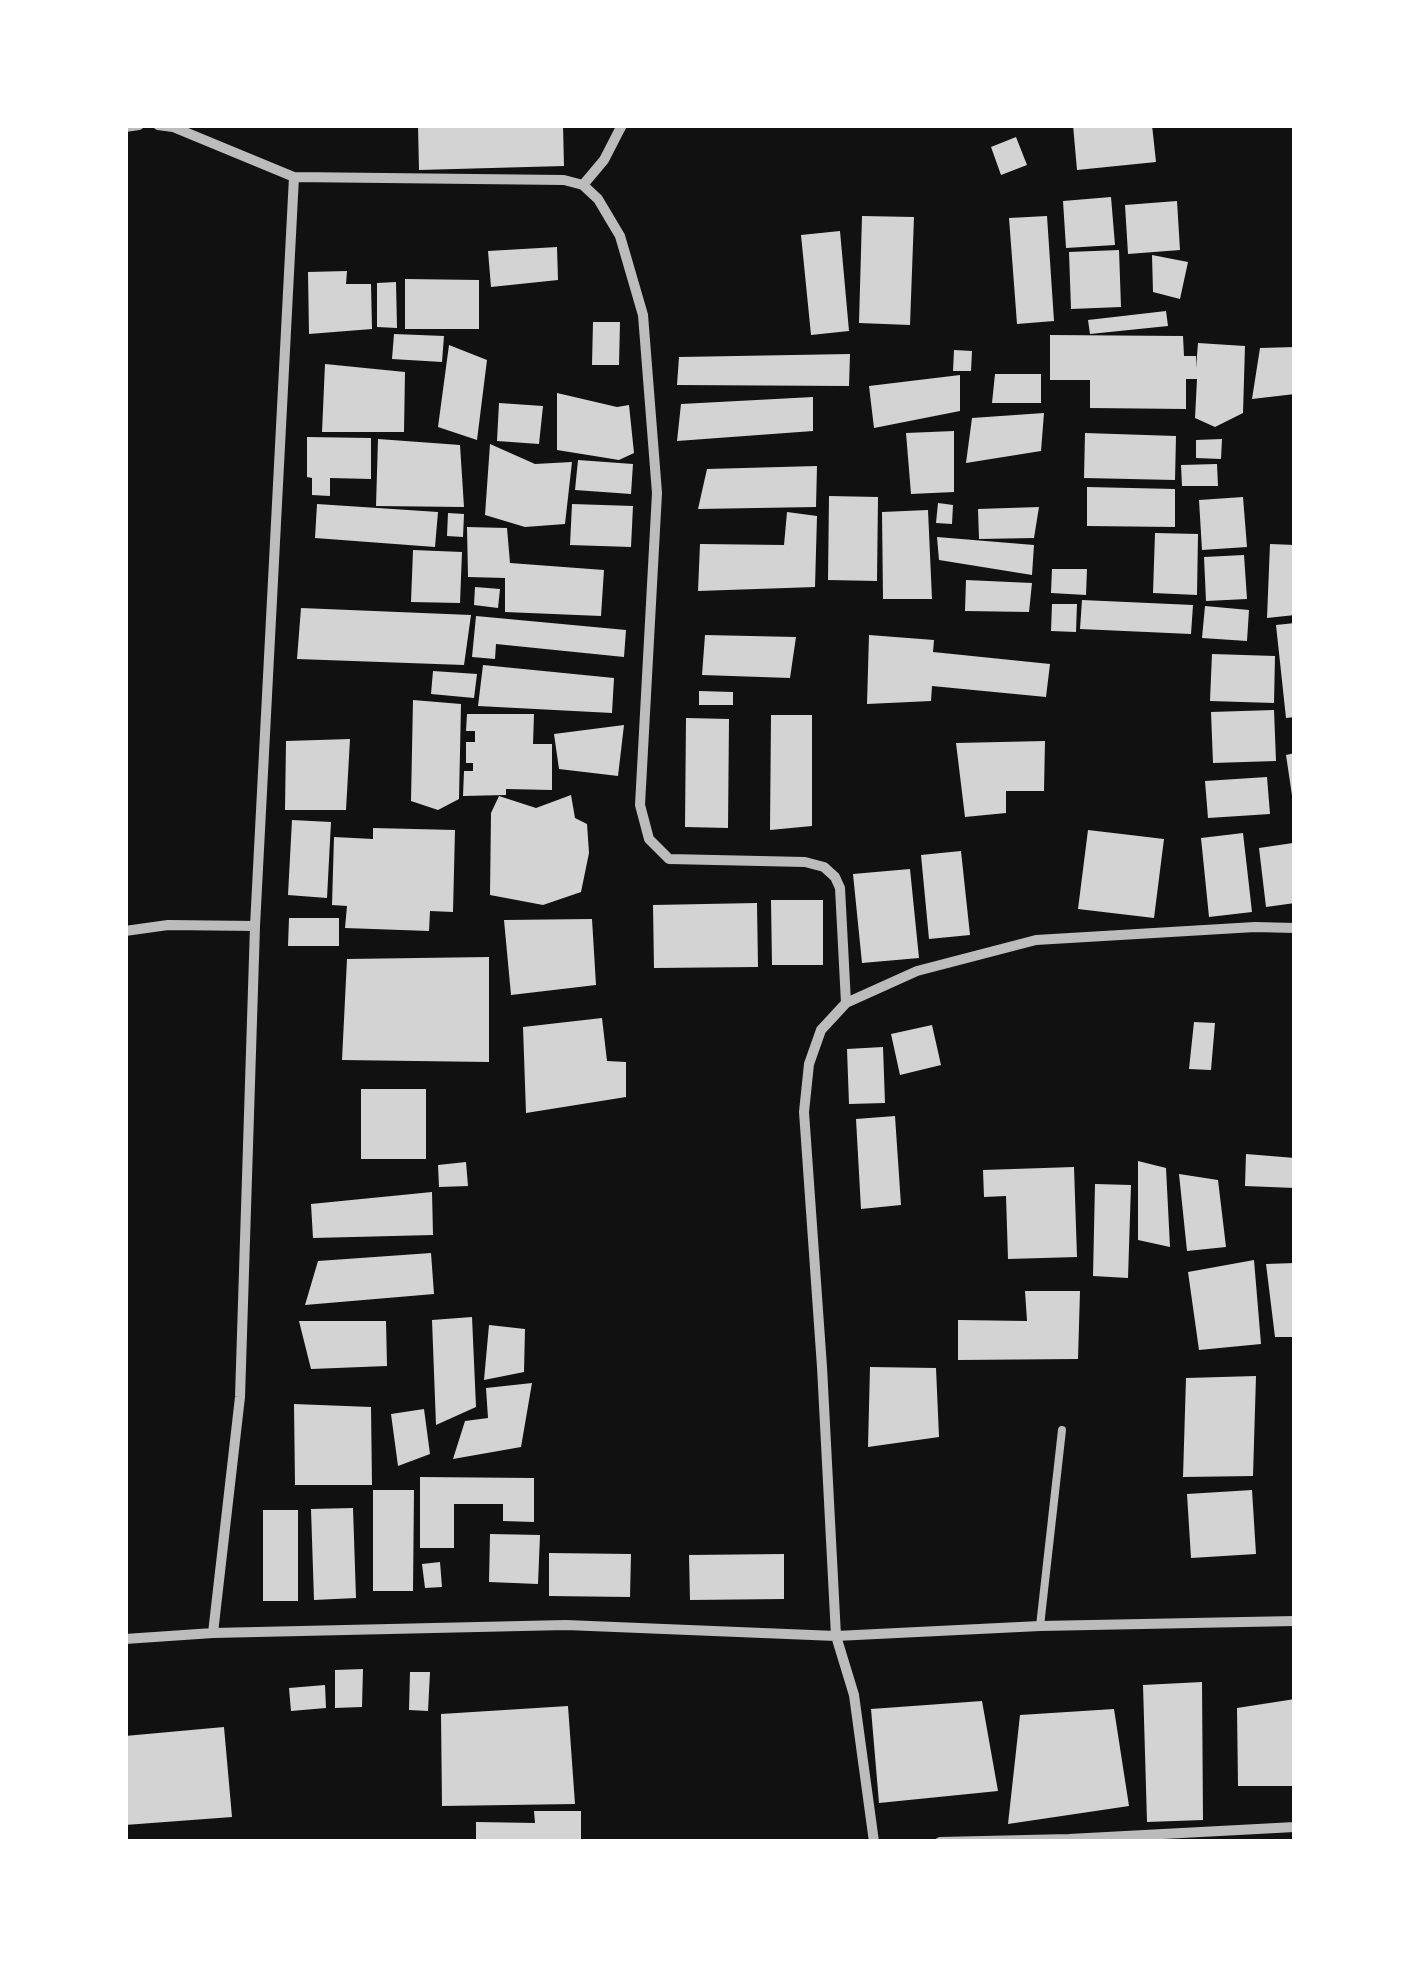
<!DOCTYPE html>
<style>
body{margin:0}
#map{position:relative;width:1420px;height:1967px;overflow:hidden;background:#111;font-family:Bitter,serif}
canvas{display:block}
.frame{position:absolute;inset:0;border:128px solid #fff;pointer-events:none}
</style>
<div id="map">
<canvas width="1420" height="1967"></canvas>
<div class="frame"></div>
</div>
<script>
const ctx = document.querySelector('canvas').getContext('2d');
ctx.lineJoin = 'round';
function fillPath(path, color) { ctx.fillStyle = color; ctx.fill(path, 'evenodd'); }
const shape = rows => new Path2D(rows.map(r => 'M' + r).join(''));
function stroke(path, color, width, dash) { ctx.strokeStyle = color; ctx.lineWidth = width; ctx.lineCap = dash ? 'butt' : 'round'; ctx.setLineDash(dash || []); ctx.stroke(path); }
const building = shape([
 [418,125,563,125,564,166,419,170],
 [1073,125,1152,125,1156,162,1077,170],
 [1016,137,1027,165,1001,175,991,147],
 [1111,197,1115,245,1066,248,1063,201],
 [1177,201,1180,250,1128,254,1125,205],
 [862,216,914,217,910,325,859,323],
 [1047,216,1054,321,1017,324,1009,218],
 [840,231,849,331,811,335,801,235],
 [557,247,558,280,491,287,488,251],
 [1119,250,1121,307,1071,309,1069,252],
 [1152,255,1188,262,1180,299,1153,292],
 [347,271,346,284,371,284,372,329,309,334,308,272],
 [405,279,479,280,479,329,405,329],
 [396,282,397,328,377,327,377,283],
 [1166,311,1168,326,1090,334,1088,320],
 [593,322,620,322,619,365,592,365],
 [394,334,444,336,442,362,392,359],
 [1050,335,1183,336,1184,356,1196,356,1196,368,1198,343,1245,346,1243,413,1215,427,1195,418,1197,379,1186,379,1186,409,1090,408,1090,380,1050,380],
 [449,345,487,360,477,440,438,427],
 [1295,347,1295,394,1252,399,1260,348],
 [954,350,972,351,971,371,953,371],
 [850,354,849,386,677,385,679,357],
 [325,364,405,372,404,432,322,432],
 [995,374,1041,374,1041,403,992,403],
 [960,375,960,411,874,428,869,386],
 [557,393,617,407,629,405,634,453,619,460,557,450],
 [813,397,813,431,677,441,681,404],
 [499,403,543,406,539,444,497,441],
 [1044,413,1041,451,966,463,972,418],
 [954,431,954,492,911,494,906,433],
 [1085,433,1176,436,1175,480,1084,478],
 [307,437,371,438,371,479,330,478,330,496,312,495,312,478,307,477],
 [378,439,460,445,464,507,376,506],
 [1222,439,1221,459,1196,458,1196,440],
 [490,444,535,464,572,462,565,524,525,527,485,515],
 [578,460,633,464,631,494,575,490],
 [1217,464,1218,486,1182,486,1181,465],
 [817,466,816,507,698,509,707,469],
 [1087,487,1175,489,1175,527,1087,526],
 [829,496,878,497,877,581,828,580],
 [1243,497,1247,547,1202,550,1199,500],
 [938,503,953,505,952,524,936,523],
 [317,504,438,512,435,547,315,538],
 [572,504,633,506,631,547,570,545],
 [1039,507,1034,538,979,539,978,509],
 [928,510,932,599,883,599,882,512],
 [787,512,817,516,815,587,698,591,700,544,784,545],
 [448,513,464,514,463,537,447,536],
 [467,527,507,528,510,563,604,570,601,616,505,612,505,578,468,577],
 [1155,533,1198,534,1197,595,1153,593],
 [937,537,1034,545,1032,575,939,560],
 [1270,544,1295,545,1295,615,1267,618],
 [413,550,462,552,460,603,411,602],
 [1244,555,1247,599,1206,601,1204,557],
 [1052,569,1087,569,1086,595,1051,593],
 [966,580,1032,583,1029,612,965,611],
 [475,587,500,589,498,608,474,605],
 [1082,600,1193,605,1191,634,1080,629],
 [1052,604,1077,604,1076,632,1051,631],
 [1205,606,1249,610,1247,641,1202,638],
 [301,608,471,615,464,665,297,659],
 [476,616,626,630,624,657,496,644,495,659,472,657],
 [1295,623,1295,717,1286,718,1276,625],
 [705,635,796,637,790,678,702,675],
 [869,635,934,640,933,652,1050,664,1046,697,932,686,931,701,867,704],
 [1212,654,1275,656,1274,703,1210,701],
 [483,665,614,678,612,713,478,706],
 [433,671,477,674,474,698,431,694],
 [699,691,733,692,733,705,699,705],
 [413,700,461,704,459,799,438,810,411,801],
 [1274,710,1276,761,1213,763,1211,712],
 [467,714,534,714,533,744,552,744,552,790,506,789,506,795,463,796,464,771,473,771,473,763,466,763,466,742,475,742,475,731,466,731],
 [771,715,812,715,812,826,770,830],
 [686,718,729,719,728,828,685,827],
 [624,725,618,776,559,769,554,734],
 [350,739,346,810,285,810,286,741],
 [1045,741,1044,791,1006,791,1006,813,965,817,956,743],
 [1295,753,1295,802,1293,802,1286,755],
 [1267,777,1270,814,1208,818,1205,781],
 [571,795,575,818,587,824,589,853,581,892,543,905,490,895,491,813,499,796,536,808],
 [292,820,331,822,327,898,288,895],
 [373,828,455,830,453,912,430,911,429,931,345,928,347,906,332,905,334,837,373,839],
 [1088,830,1164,839,1154,918,1078,909],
 [1243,833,1252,912,1209,917,1201,838],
 [1293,843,1295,903,1266,907,1259,848],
 [961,851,970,935,929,939,921,855],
 [910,869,919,958,862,963,853,874],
 [771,900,823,900,823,965,772,965],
 [757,903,758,967,654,968,653,905],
 [289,918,339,918,339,946,288,946],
 [592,919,596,985,511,995,504,920],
 [489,957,489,1062,342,1060,347,959],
 [602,1018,607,1061,626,1062,626,1097,526,1113,523,1027],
 [1194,1022,1215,1023,1211,1070,1189,1069],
 [932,1025,941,1065,900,1075,891,1034],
 [883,1047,885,1103,849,1104,847,1049],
 [361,1089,426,1089,426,1159,361,1159],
 [895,1116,901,1205,861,1209,856,1119],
 [1246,1154,1295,1158,1295,1188,1245,1186],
 [1138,1161,1166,1168,1170,1247,1138,1240],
 [466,1162,468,1186,439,1187,438,1165],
 [1074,1167,1077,1257,1008,1259,1006,1196,984,1197,983,1170],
 [1179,1174,1218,1180,1226,1247,1187,1251],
 [1095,1184,1131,1185,1128,1278,1093,1276],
 [432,1192,433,1235,313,1238,311,1204],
 [431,1253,434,1294,305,1305,318,1261],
 [1254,1260,1261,1344,1199,1350,1188,1272],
 [1295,1263,1295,1337,1275,1337,1266,1264],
 [1025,1291,1080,1291,1078,1359,958,1360,958,1320,1027,1321],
 [472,1317,476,1407,436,1425,432,1320],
 [299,1321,386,1321,387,1366,311,1369],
 [489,1325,525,1329,524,1372,484,1380],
 [870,1367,936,1368,939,1437,868,1447],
 [1256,1376,1253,1476,1183,1477,1186,1378],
 [532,1383,521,1447,453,1459,465,1421,488,1418,486,1388],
 [294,1404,371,1407,372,1485,295,1485],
 [424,1409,430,1454,398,1466,391,1414],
 [420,1477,534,1478,534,1522,503,1521,503,1504,454,1504,454,1548,420,1548],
 [373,1490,414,1490,413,1591,373,1591],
 [1252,1490,1256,1554,1191,1558,1187,1494],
 [353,1508,356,1598,314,1600,311,1509],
 [263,1510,298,1510,298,1601,263,1601],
 [490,1534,540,1535,538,1584,489,1582],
 [549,1553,631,1554,630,1597,549,1596],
 [784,1554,784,1599,690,1600,689,1555],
 [440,1562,442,1587,425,1588,422,1564],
 [363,1669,362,1707,335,1708,335,1670],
 [410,1672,430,1672,428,1711,409,1710],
 [1202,1682,1203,1820,1147,1822,1143,1685],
 [325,1685,326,1708,291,1711,289,1688],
 [1295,1699,1295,1786,1238,1786,1237,1708],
 [982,1701,998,1791,879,1803,871,1709],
 [568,1706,575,1804,442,1806,441,1714],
 [1114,1709,1129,1806,1008,1824,1020,1715],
 [224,1727,232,1817,125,1825,125,1736],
 [534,1811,581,1811,581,1842,476,1842,476,1822,535,1823]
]);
const service = shape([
 [1040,1626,1062,1430]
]);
const minor = shape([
 [158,125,173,127,294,177],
 [125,127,139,125],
 [583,185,604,160,622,125],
 [125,931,168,925,255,926],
 [213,1633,240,1397,255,926,294,177,564,180,583,185,598,199,620,236,643,315,657,493,640,805,649,839,669,859,805,862,824,867,835,877,840,888,846,1003],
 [125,1639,213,1633,566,1625,836,1636,1040,1626,1295,1621],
 [874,1842,854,1695,836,1636,822,1367,804,1112,809,1064,821,1030,846,1003,917,971,1036,940,1255,927,1295,928],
 [940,1842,1069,1839,1295,1827]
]);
fillPath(building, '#d3d3d3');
stroke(service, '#bcbcbc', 8);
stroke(minor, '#bcbcbc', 10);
</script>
